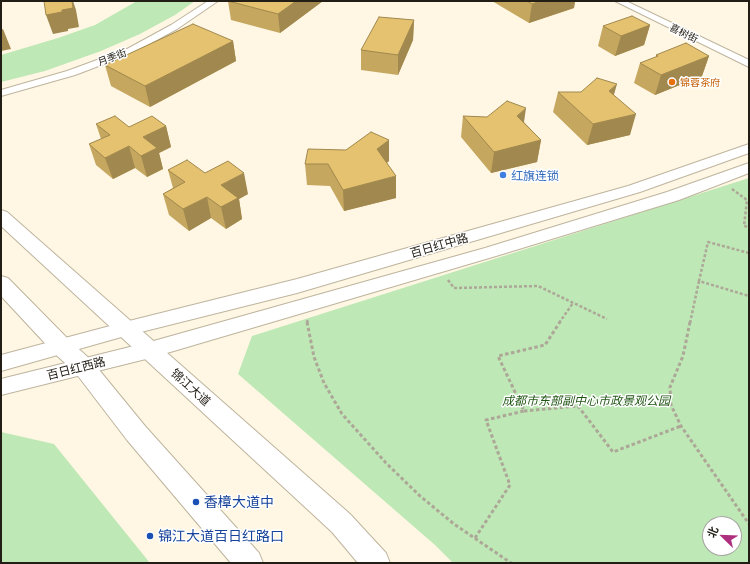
<!DOCTYPE html>
<meta charset="utf-8">
<style>
body{margin:0}
#map{position:relative;width:750px;height:564px;overflow:hidden;background:#fff7e4;font-family:Georgia,"Noto Sans SC",serif}
canvas{display:block}
.frame{position:absolute;inset:0;border:2px solid #221e16;pointer-events:none}
.north{position:absolute;left:702px;top:516px;width:40px;height:40px;box-sizing:border-box;background:#fff;border:1px solid #a7a5a2;border-radius:50%;rotate:293deg;font-size:11px;font-weight:700;line-height:16px;text-align:center;color:#221e16}
.north::after{content:'';display:block;margin:auto;width:14px;height:18px;background:#ad2f7d;clip-path:polygon(50% 0,100% 100%,50% 72%,0 100%)}
</style>
<div id="map">
<canvas width="750" height="564"></canvas>
<div class="frame"></div>
<div class="north">北</div>
</div>
<script>
const ctx = document.querySelector('canvas').getContext('2d');
ctx.lineJoin = 'round';
function fillPath(path, color) { ctx.fillStyle = color; ctx.fill(path, 'evenodd'); }
const shape = rows => new Path2D(rows.map(r => 'M' + r).join(''));
function stroke(path, color, width, dash) { ctx.strokeStyle = color; ctx.lineWidth = width; ctx.lineCap = dash ? 'butt' : 'round'; ctx.setLineDash(dash || []); ctx.stroke(path); }
function write(font, color, halo, rows, align = 'center') {
  ctx.font = font + ' Georgia,"Noto Sans SC",serif'; ctx.lineWidth = 3; ctx.setLineDash([]); ctx.textBaseline = 'middle'; ctx.strokeStyle = halo; ctx.fillStyle = color; for (const [text, x, y, turn = 0] of rows) {
    ctx.save(); ctx.translate(x, y); ctx.rotate((+turn || 0) * Math.PI / 180); ctx.textAlign = isNaN(turn) ? turn : align; if (halo) ctx.strokeText(text, 0, 0); ctx.fillText(text, 0, 0); ctx.restore();
  }
}
const green = shape([
 [137,1,195,1,175,15,140,34,101,51,45,71,1,82,1,55,58,38,95,25],
 [749,178,749,563,453,563,435,545,238,374,252,336],
 [710,524,734,524,734,548,710,548],
 [1,432,54,444,150,563,1,563]
]);
const pathFar1 = shape([
 [732,189,747,200,744,226,749,227],
 [749,253,708,242,699,281,749,296],
 [448,280,454,288,538,286,607,319],
 [307,320,308,323],
 [559,323,573,303],
 [690,323,699,281]
]);
const path = shape([
 [307,322,314,357,324,383,342,414,386,463,420,496,454,524,511,563],
 [690,322,683,356,670,387,671,405,681,426,749,524],
 [524,411,578,406,613,452,681,426],
 [475,538,510,485,486,420,524,411,498,356,545,345,560,322]
]);
const minor = shape([
 [208,1,218,1,177,29,133,53,75,75,1,96,1,90,67,71,127,49,171,25,208,1],
 [615,1,626,1,749,60,749,67,615,1]
]);
const tertiary = shape([
 [749,144,749,153,640,192,297,293,125,336,1,371,1,355,125,322,297,279,628,186,749,144],
 [749,163,749,173,679,200,496,256,150,358,1,395,1,379,150,342,485,248,667,192,749,163]
]);
const secondary = shape([
 [1,210,7,212,350,514,386,553,390,563,358,563,332,532,1,226,1,210],
 [1,276,8,278,70,341,91,360,145,426,259,553,263,563,231,563,127,440,75,372,54,353,1,296,1,276]
]);
const wall = shape([
 [228,1,323,1,280,33,231,20],
 [492,1,575,1,574,8,529,23],
 [414,20,413,40,398,75,361,70,361,50],
 [650,25,644,45,615,56,598,46,603,26],
 [233,41,236,61,150,107,111,86,105,65],
 [656,55,709,56,702,76,655,95,634,83,640,63,656,57],
 [558,92,614,95,630,135,587,145,553,112],
 [463,116,524,122,541,140,537,162,491,173,461,137],
 [96,124,129,127,166,126,171,147,159,153,163,169,147,177,135,168,113,179,96,165,89,144,101,139],
 [389,161,387,163,396,198,344,211,330,186,307,185,305,164],
 [168,170,205,173,248,194,239,199,242,219,226,229,211,218,189,231,169,215,163,194,173,188]
]);
const shadedWall = shape([
 [72,1,73,1,76,10,79,27,68,29,68,31,53,34,46,15,62,10],
 [296,1,323,1,280,33,278,14],
 [540,1,575,1,574,8,529,23,532,4],
 [414,20,413,40,398,75,398,55],
 [650,25,644,45,615,56,621,36],
 [3,29,11,49,1,51,1,30],
 [233,41,236,61,150,107,145,86],
 [709,56,702,76,655,95,661,75],
 [617,84,611,105,609,91],
 [526,108,523,129,517,116],
 [636,114,630,135,587,145,593,124],
 [166,126,171,147,159,153,163,169,147,177,141,156,143,137],
 [389,140,389,161,377,170,377,149],
 [541,140,537,162,491,173,494,152],
 [129,146,135,168,113,179,105,158],
 [244,173,248,194,239,199,242,219,226,229,221,207,221,185],
 [396,176,396,198,344,211,343,190],
 [207,197,211,218,189,231,183,209]
]);
const building = shape([
 [44,1,72,1,73,8,62,10,62,12,46,15,44,1],
 [228,1,296,1,278,14,228,1],
 [527,1,540,1,532,4,527,1],
 [632,16,650,25,621,36,603,26,632,16],
 [379,17,414,20,398,55,361,50,379,17],
 [193,24,233,41,145,86,105,65,193,24],
 [686,43,709,56,661,75,640,63,658,56,656,55,686,43],
 [597,78,617,84,609,91,636,114,593,124,558,92,581,92,597,78],
 [507,101,526,108,517,116,541,140,494,152,463,116,487,117,507,101],
 [115,116,129,127,152,116,166,126,143,137,157,148,141,156,129,146,105,158,89,144,110,135,96,124,115,116],
 [371,132,389,140,377,149,396,176,343,190,328,164,305,164,308,149,346,150,371,132],
 [187,160,205,173,228,161,244,173,221,185,238,198,221,207,207,197,183,209,163,194,185,182,168,170,187,160]
]);
const markers = [
 [672,82,4,"#e8710a"],
 [503,175,4,"#3f7fe0"],
 [196,502,4,"#1a4fb4"],
 [150,536,4,"#1a4fb4"]
];
const farStreetnames = [
 ["喜树街",684,33,26],
 ["月季街",112,57,-20]
];
const farFoodnames = [
 ["锦蓉茶府",680,82]
];
const shopNames = [
 ["红旗连锁",511,175]
];
const streetNames = [
 ["百日红中路",439,245,-16],
 ["百日红西路",76,368,-14],
 ["锦江大道",191,387,42]
];
const parkNames = [
 ["成都市东部副中心市政景观公园",586,400]
];
const nearTransitnames = [
 ["香樟大道中",204,502],
 ["锦江大道百日红路口",158,536]
];
fillPath(green, '#bee8b5');
stroke(minor, '#beb49e', 2);
stroke(tertiary, '#beb49e', 2);
stroke(secondary, '#beb49e', 2);
stroke(pathFar1, '#ada798', 2.5, [3, 2]);
stroke(path, '#ada798', 3, [3.5, 2.5]);
fillPath(minor, '#fff');
fillPath(tertiary, '#fff');
fillPath(secondary, '#fff');
fillPath(wall, '#c5a75f');
fillPath(shadedWall, '#a0884e');
fillPath(building, '#e5c26f');
stroke(building, '#a0884e', 1);
for (const [x, y, r, color] of markers) { const dot = new Path2D(); dot.arc(x, y, r, 0, 2 * Math.PI); ctx.fillStyle = color; ctx.fill(dot); stroke(dot, '#fff', 1.5); }
write('10px', '#221e16', '#fff', farStreetnames);
write('10px', '#c56008', '#fff', farFoodnames, 'left');
write('12px', '#366cbe', '#fff', shopNames, 'left');
write('12px', '#221e16', '#fff', streetNames);
write('italic 12px', '#215715', '#fff', parkNames);
write('14px', '#164399', '#fff', nearTransitnames, 'left');
</script>
